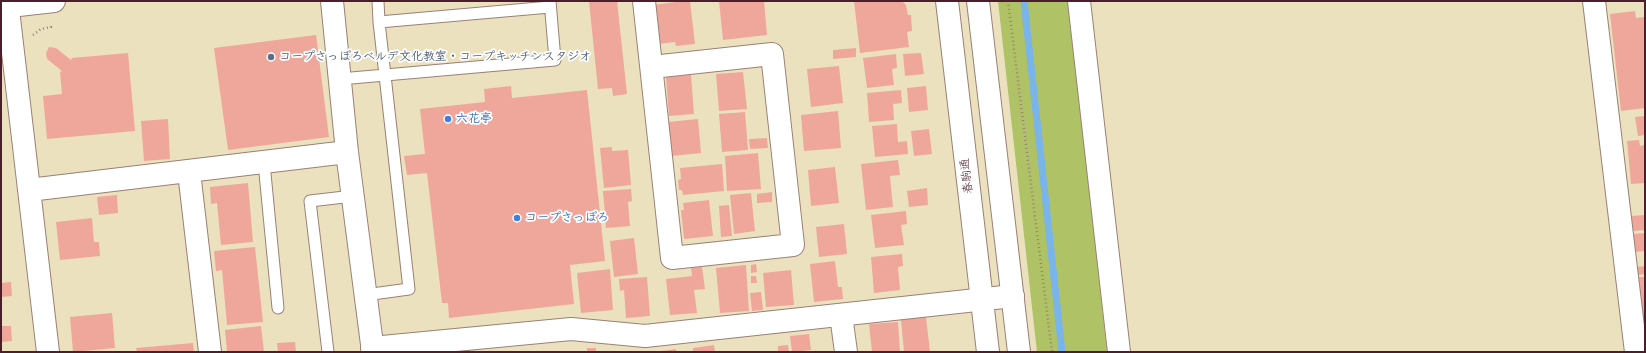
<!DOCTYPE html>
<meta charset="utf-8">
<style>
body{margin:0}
#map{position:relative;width:1646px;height:353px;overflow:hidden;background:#ebe1bf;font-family:"Patrick Hand",sans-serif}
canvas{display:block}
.frame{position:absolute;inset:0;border:2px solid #4a1f2b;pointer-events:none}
</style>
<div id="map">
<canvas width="1646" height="353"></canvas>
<div class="frame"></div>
</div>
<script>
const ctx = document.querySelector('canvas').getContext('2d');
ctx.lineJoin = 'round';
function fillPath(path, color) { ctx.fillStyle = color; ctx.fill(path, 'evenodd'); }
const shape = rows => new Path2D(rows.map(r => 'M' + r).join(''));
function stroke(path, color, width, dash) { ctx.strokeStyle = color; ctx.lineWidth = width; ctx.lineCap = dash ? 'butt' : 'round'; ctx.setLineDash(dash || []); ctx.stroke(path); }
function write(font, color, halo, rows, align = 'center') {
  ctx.font = font + ' "Patrick Hand","Klee One",sans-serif'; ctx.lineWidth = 3.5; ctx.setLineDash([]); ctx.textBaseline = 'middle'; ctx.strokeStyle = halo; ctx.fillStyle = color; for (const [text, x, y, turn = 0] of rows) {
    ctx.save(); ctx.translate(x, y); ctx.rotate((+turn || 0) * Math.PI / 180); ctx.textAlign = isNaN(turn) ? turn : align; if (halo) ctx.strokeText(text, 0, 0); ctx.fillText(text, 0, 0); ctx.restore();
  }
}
const green = shape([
 [998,1,1069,1,1107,352,1037,352]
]);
const stream = shape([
 [1024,1,1062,352]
]);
const building = shape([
 [589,1,617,1,627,94,613,96,612,88,598,89],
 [684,1,690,1,695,44,676,46,675,42,658,44,653,5],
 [719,1,764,1,767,35,723,40],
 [854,1,902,1,906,5,908,15,911,15,912,31,907,32,909,47,860,53],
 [1635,11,1636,18,1644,17,1645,26,1645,108,1621,111,1610,14],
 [316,35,329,137,228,150,214,48],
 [49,47,56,48,71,60,72,58,128,53,135,131,47,139,43,96,62,94,60,72,62,71,47,59,46,53],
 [856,48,856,57,833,59,833,50],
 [921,53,924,74,905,76,903,54],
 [896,54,897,68,892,69,894,85,867,88,863,58],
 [839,66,843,103,811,107,807,69],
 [743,72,747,109,719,111,716,74],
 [691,75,694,114,669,116,666,77],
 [511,86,512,98,587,90,605,261,570,265,574,304,449,318,448,303,442,303,427,173,407,175,404,156,425,154,420,109,485,102,484,89],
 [926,86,928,110,909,112,907,88],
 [901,90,902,103,893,104,894,120,869,122,867,93],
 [838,111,841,148,804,151,801,115],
 [745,112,748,150,722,152,719,114],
 [1645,116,1645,135,1638,136,1635,117],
 [168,119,170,159,144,161,141,121],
 [698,119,701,153,671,156,668,122],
 [897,124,898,142,907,141,908,154,875,157,872,126],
 [929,129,932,154,914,156,911,131],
 [767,138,768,148,750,149,749,139],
 [1639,140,1640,146,1645,145,1645,183,1631,184,1627,141],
 [612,147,612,151,628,150,631,185,604,188,600,148],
 [758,153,761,189,727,191,725,156],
 [898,160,900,175,890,176,893,207,866,210,861,164],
 [722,164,724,191,683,195,682,190,679,190,678,180,681,179,680,168],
 [835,167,839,203,811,206,808,170],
 [248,183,253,242,221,245,217,203,211,204,210,187],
 [927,188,928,205,909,207,907,191],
 [631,189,632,201,628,202,630,226,606,228,603,191],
 [772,192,772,202,757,203,757,194],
 [751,193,755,231,734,234,730,195],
 [117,195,118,213,99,215,97,197],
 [709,200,713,236,684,239,681,210,684,210,683,203],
 [729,205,732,236,721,237,719,206],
 [906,211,907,224,901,225,904,245,875,248,871,215],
 [1645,215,1645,230,1633,231,1631,216],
 [92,218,94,242,99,242,100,256,60,260,56,222],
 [844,224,847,254,819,257,816,227],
 [1645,233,1645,251,1635,252,1633,234],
 [634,238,638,274,614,277,610,241],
 [255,247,263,322,227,325,222,270,216,271,214,251],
 [902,254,903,266,898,267,900,290,874,293,871,257],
 [835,261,838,287,842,287,843,299,814,302,810,264],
 [756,264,757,272,751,273,751,265],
 [746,265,749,311,720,313,716,268],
 [1645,266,1645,274,1638,275,1637,267],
 [702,267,705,289,694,290,697,313,670,315,666,279,692,276,691,268],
 [610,269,613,310,581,313,577,273],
 [791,270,794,305,766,307,763,273],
 [751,276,756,276,757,283,751,283],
 [647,277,650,316,626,318,624,290,620,291,619,279],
 [1639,277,1645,277,1645,317,1642,317],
 [11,282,12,296,1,297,1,283],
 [761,292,763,310,752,311,750,293],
 [112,313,115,348,73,352,70,317],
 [926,317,930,352,904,352,901,320],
 [898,322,900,352,872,352,869,324],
 [1,326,11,326,12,341,1,342],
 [261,326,264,352,227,352,225,330],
 [809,334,811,350,792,352,790,336],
 [295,342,296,352,278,352,277,343],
 [193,343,194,352,137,352,136,348],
 [714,345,715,352,693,352,693,348],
 [788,345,789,352,778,352,778,346],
 [587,348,596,348,596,352,587,352],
 [676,349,676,352,661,352,661,351]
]);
const path = shape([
 [1008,1,1052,352],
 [33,35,41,29,51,27,50,24]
]);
const service = shape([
 [378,1,379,22],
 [340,79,555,60,550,1],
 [264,163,278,308],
 [365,295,409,289,379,22,550,7],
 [328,352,310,201,353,196]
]);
const minor = shape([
 [7,1,48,352],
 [332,1,347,152,373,352],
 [644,1,672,258,793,245,772,54,652,67],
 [1079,1,1119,352],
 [1594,1,1636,352],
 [189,172,210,352],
 [29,190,347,152],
 [841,315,846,352],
 [372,348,571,329,645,336,1013,296]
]);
const tertiary = shape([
 [947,1,988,352],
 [978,1,1019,352],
 [1,7,54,1]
]);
const markers = [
 [271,57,4,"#5c6f8a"],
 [448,119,4,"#3f7fe0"],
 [517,218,4,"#3f7fe0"]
];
const serviceNames = [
 ["コープさっぽろベルデ文化教室・コープキッチンスタジオ",279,57]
];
const shopNames = [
 ["六花亭",456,119],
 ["コープさっぽろ",525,218]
];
const streetNames = [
 ["春駒通",967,176,-97]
];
fillPath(green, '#afc266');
stroke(stream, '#79b4ea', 7);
fillPath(building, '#f0a79b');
stroke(service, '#9a8075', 13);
stroke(minor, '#9a8075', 24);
stroke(tertiary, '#9a8075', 24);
stroke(path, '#9a8075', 2.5, [1, 3]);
stroke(service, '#fff', 11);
stroke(minor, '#fff', 22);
stroke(tertiary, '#fff', 22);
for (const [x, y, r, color] of markers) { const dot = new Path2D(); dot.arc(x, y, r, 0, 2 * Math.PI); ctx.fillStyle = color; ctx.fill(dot); stroke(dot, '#fff', 1.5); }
write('bold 12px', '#4e5e75', '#fff', serviceNames, 'left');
write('bold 12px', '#366cbe', '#fff', shopNames, 'left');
write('12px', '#4a1f2b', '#fff', streetNames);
</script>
